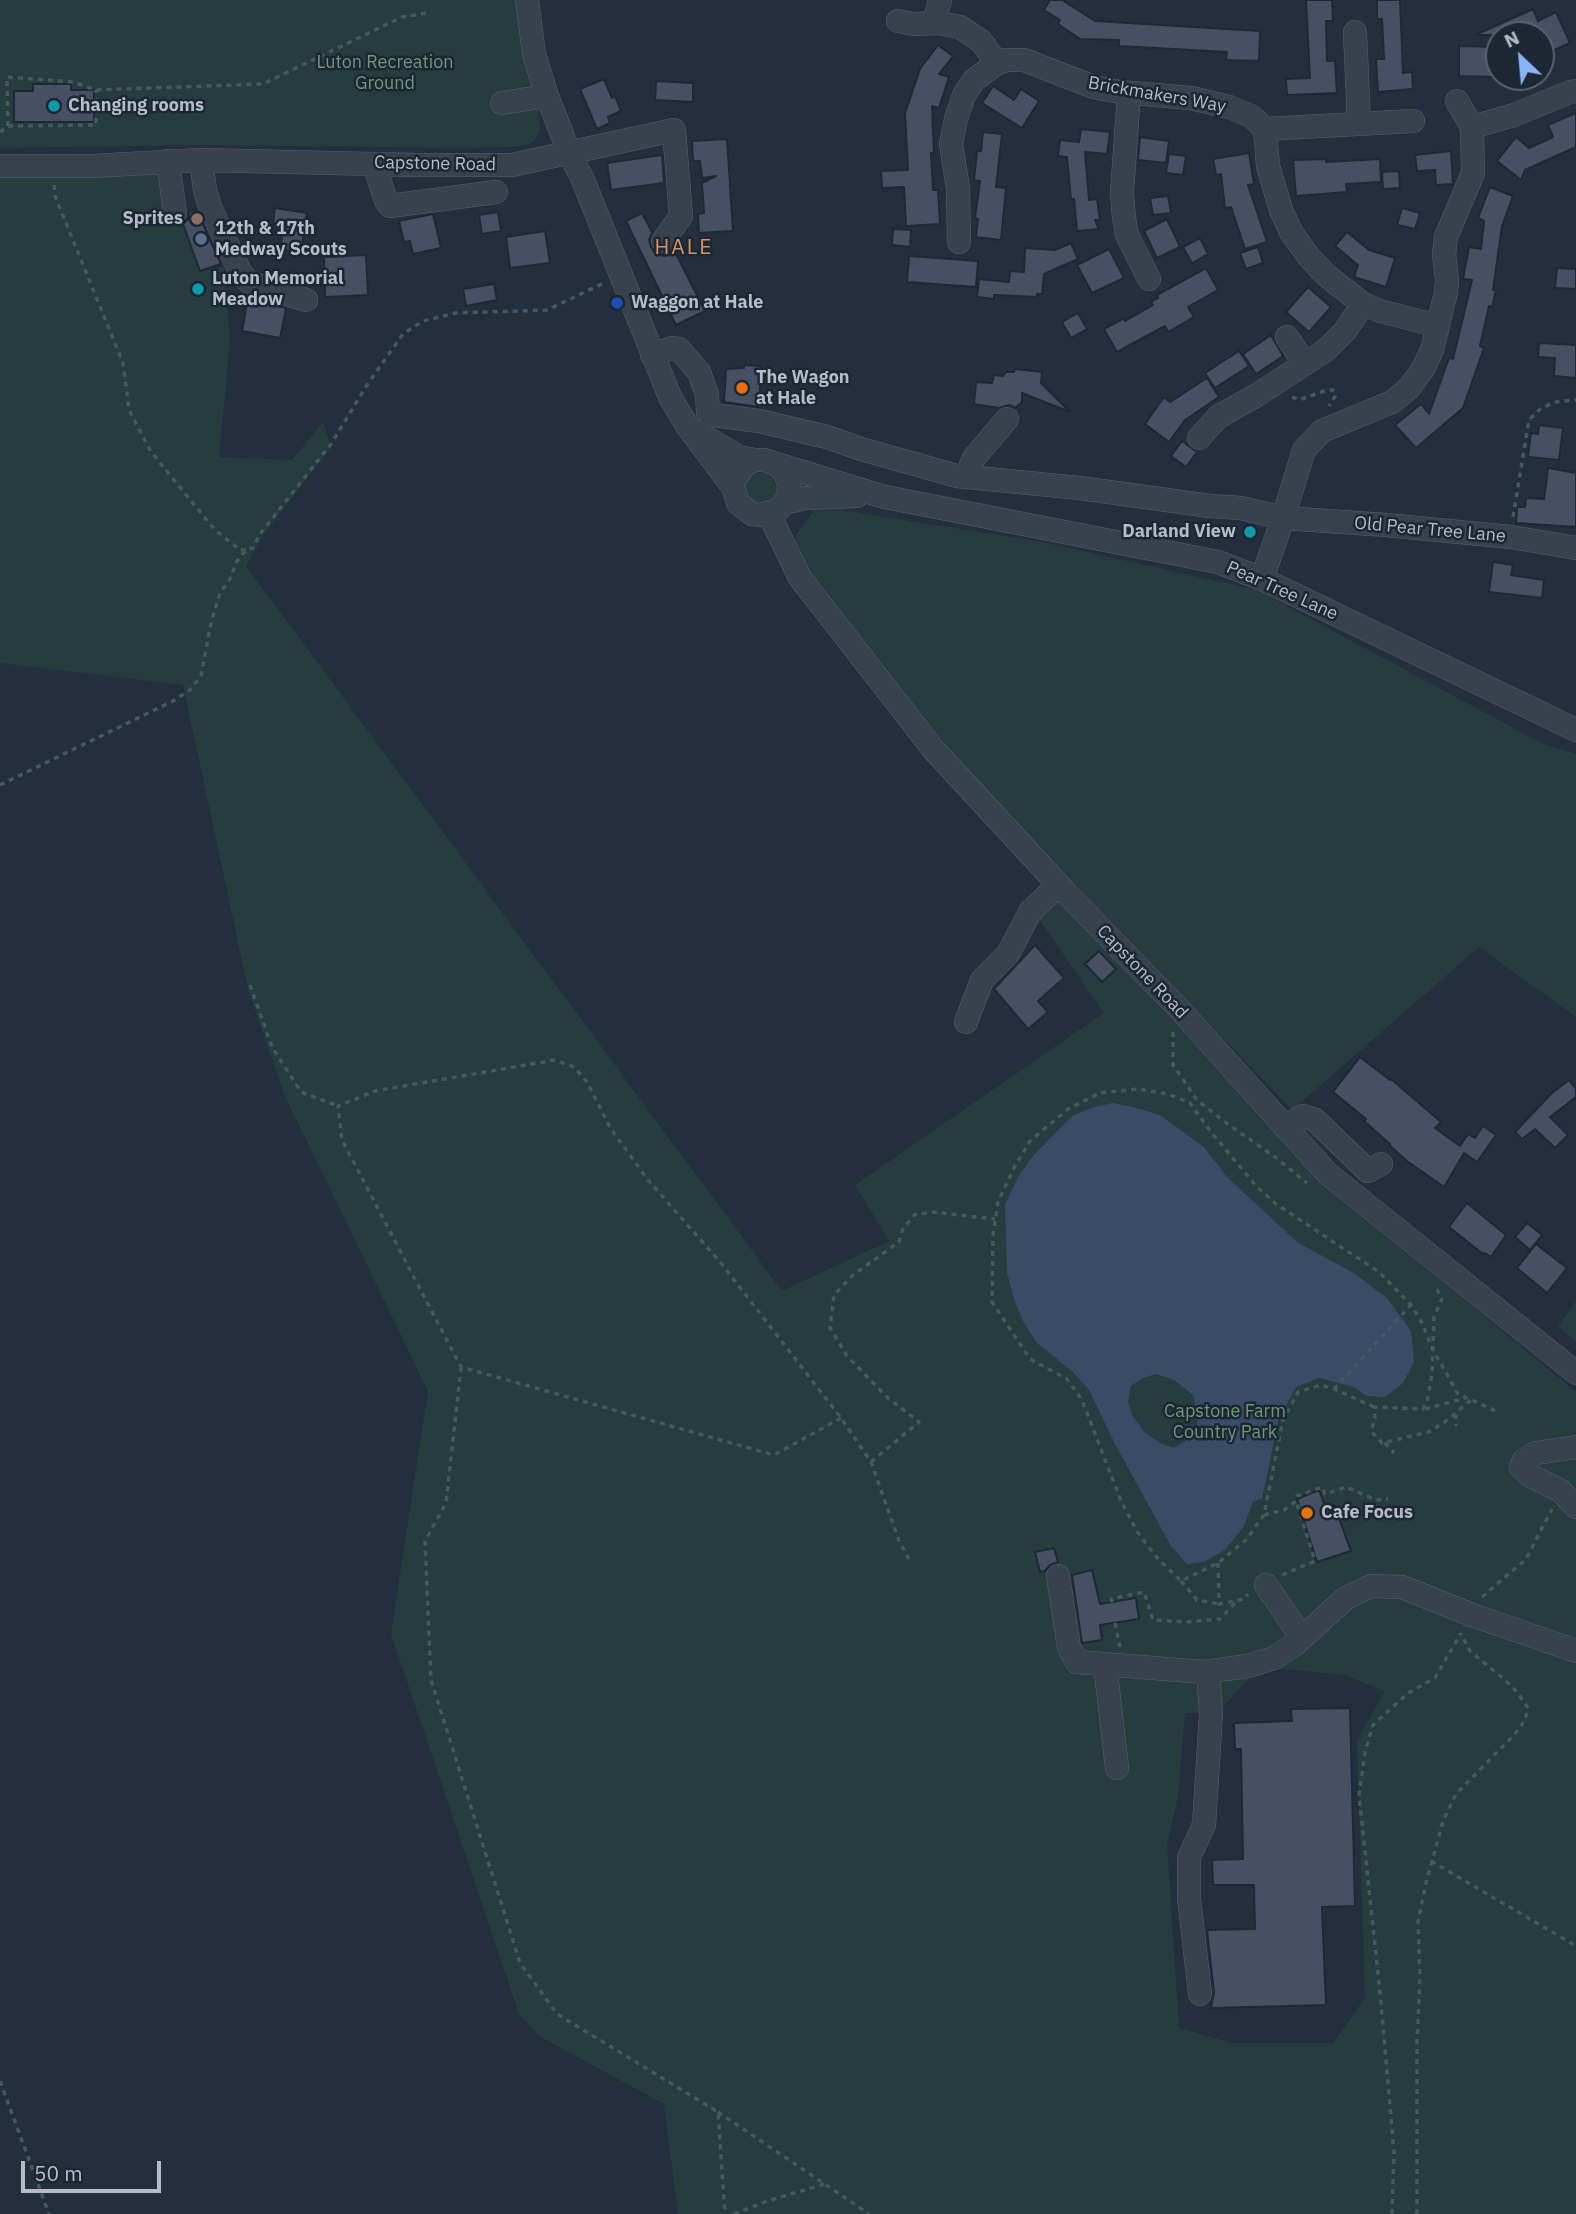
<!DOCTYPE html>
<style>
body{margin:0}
#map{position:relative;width:1576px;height:2214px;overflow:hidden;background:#242f3e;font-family:"IBM Plex Sans",sans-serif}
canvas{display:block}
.north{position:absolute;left:1485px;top:21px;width:70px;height:70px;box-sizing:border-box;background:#1d2633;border:2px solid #59626f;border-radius:50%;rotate:334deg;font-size:19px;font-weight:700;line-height:28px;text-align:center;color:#b4bcc9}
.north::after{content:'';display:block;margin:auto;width:24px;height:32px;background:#8ab4f8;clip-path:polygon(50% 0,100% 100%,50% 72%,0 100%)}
.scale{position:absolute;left:21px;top:2161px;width:140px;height:32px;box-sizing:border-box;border:4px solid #b4bcc9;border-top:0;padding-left:9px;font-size:21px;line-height:24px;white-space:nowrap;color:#b4bcc9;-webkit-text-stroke:5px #1d2633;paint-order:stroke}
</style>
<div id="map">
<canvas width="1576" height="2214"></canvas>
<div class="north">N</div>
<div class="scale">50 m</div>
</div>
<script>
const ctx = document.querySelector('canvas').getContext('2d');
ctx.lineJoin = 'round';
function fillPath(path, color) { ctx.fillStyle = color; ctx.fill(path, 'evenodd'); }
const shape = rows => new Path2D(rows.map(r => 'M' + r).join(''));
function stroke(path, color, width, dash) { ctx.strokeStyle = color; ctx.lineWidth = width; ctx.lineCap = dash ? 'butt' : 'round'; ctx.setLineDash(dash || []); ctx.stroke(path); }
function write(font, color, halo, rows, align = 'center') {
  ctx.font = font + ' "IBM Plex Sans",sans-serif'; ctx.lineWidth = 5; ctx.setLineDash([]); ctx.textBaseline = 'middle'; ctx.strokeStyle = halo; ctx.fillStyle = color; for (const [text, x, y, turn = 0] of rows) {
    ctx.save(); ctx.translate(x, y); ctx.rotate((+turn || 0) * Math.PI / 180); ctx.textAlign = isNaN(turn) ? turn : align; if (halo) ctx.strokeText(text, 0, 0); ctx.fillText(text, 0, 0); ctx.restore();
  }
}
const green = shape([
 [0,0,518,0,537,90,534,100,538,111,540,131,534,141,526,145,515,147,458,148,200,145,0,148],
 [166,168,200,271,224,267,230,339,219,457,292,460,323,422,331,447,263,535,246,566,782,1291,889,1241,855,1185,1104,1013,1037,916,1060,893,1140,986,1322,1182,1576,1392,1576,2214,678,2214,664,2104,539,2036,519,2014,391,1634,428,1391,284,1094,248,989,183,685,0,663,0,174],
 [1099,951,1116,969,1102,982,1085,964],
 [1271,1668,1344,1675,1385,1691,1357,1741,1365,1998,1333,2043,1232,2043,1179,2028,1167,1844,1178,1797,1185,1713,1217,1713,1256,1671],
 '744 489a16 16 0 1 1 32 0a16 16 0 1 1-32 0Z',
 [817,506,1042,542,1257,590,1543,744,1576,754,1576,1017,1479,947,1292,1110,974,779,815,588,795,537],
 [1576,1301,1576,1342,1558,1326]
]);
const water = shape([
 [1113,1103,1137,1108,1160,1115,1204,1147,1227,1177,1297,1242,1355,1274,1387,1298,1411,1331,1414,1362,1403,1383,1385,1397,1367,1396,1354,1387,1319,1378,1296,1387,1278,1421,1262,1499,1253,1501,1244,1526,1225,1550,1204,1562,1187,1564,1171,1546,1116,1446,1089,1390,1073,1372,1037,1343,1023,1321,1015,1302,1007,1273,1005,1204,1018,1177,1033,1156,1072,1116,1094,1107],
 [1156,1374,1174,1380,1193,1395,1197,1416,1197,1431,1190,1438,1174,1448,1160,1443,1144,1432,1132,1415,1128,1401,1131,1386,1143,1378]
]);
const building = shape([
 [1050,0,1062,0,1095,21,1260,31,1259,61,1226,60,1227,52,1119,46,1119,40,1080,39,1058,24,1060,20,1044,10,1050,0],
 [1306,0,1332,0,1333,21,1326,21,1327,61,1335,61,1337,93,1287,95,1286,79,1310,78,1306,0],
 [1377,0,1400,0,1403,73,1412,72,1413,89,1378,92,1376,59,1384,59,1382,19,1377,19,1377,0],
 [1533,9,1538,21,1556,12,1570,43,1550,52,1546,42,1541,44,1541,35,1475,35,1533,9],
 [938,45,953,56,939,74,949,77,939,108,932,106,934,153,931,153,933,190,938,190,940,224,906,226,904,187,882,188,881,171,908,170,905,113,920,69,938,45],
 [1459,46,1499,47,1499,77,1459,76,1459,46],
 [604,79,612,98,615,96,621,111,608,117,610,123,597,129,580,89,604,79],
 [656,81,693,83,693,102,655,100,656,81],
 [33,84,71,84,71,90,94,90,94,122,14,122,14,91,33,91,33,84],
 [993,86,1014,100,1021,89,1039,101,1022,128,982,103,993,86],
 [1576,113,1576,147,1525,170,1521,180,1497,161,1516,137,1529,148,1553,137,1548,125,1576,113],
 [1081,129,1110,132,1107,154,1085,152,1089,200,1097,199,1100,220,1095,220,1099,229,1077,231,1074,199,1071,200,1067,157,1058,156,1060,140,1079,142,1081,129],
 [983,132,1002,134,996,187,1006,188,1001,240,976,237,978,219,975,218,980,181,974,180,977,151,981,151,983,132],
 [1140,137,1169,141,1166,163,1138,160,1140,137],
 [727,139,733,231,699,233,698,214,704,213,702,183,716,176,702,178,700,161,693,161,692,141,727,139],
 [1451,151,1453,184,1436,185,1435,170,1417,171,1415,155,1451,151],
 [1249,153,1254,184,1248,185,1267,242,1245,249,1231,207,1225,208,1221,174,1216,175,1213,159,1249,153],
 [1169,154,1186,156,1183,175,1166,173,1169,154],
 [662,155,664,183,611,190,607,163,662,155],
 [1326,159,1326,162,1380,159,1381,182,1346,184,1347,192,1296,196,1293,160,1326,159],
 [1399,171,1400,188,1383,189,1382,172,1399,171],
 [1490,187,1513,196,1502,226,1493,290,1496,290,1492,307,1489,306,1480,346,1484,348,1463,408,1416,448,1395,425,1421,404,1429,414,1449,358,1453,359,1472,280,1463,279,1469,247,1481,249,1484,221,1478,218,1490,187],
 [1168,196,1171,213,1153,215,1150,198,1168,196],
 [275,208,307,213,301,252,280,249,284,225,273,223,275,208],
 [1402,208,1420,213,1415,229,1397,225,1402,208],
 [196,209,221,264,200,271,183,224,188,219,189,212,196,209],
 [498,212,501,231,482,234,479,215,498,212],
 [642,213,652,232,649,240,651,247,655,253,664,256,674,250,705,311,676,325,626,221,642,213],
 [433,214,441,248,413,254,410,241,404,242,399,221,433,214],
 [1167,219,1180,247,1157,258,1144,231,1167,219],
 [893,229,911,230,910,247,892,245,893,229],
 [545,231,550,263,510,268,506,237,545,231],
 [1347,232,1369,250,1395,258,1386,287,1354,277,1358,265,1335,246,1347,232],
 [1200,238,1208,254,1192,263,1183,247,1200,238],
 [1071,243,1078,259,1044,274,1042,294,1037,294,1037,297,994,295,994,299,977,297,979,279,1009,282,1010,271,1024,272,1025,248,1055,250,1071,243],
 [1258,247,1263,263,1246,269,1240,253,1258,247],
 [1109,249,1124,278,1092,293,1077,265,1109,249],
 [366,255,368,295,325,297,324,257,366,255],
 [909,256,978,261,976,287,907,282,909,256],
 [1206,268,1218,290,1188,307,1194,317,1168,332,1165,326,1117,352,1104,329,1124,318,1125,321,1153,305,1151,302,1158,298,1157,295,1206,268],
 [1557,268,1576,269,1576,289,1555,288,1557,268],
 [494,284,497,300,466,306,463,289,494,284],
 [1308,287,1331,307,1309,332,1286,312,1308,287],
 [248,297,286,308,280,338,242,331,248,297],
 [1078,313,1087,329,1071,338,1062,322,1078,313],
 [1271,335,1283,356,1256,374,1243,354,1271,335],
 [1539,343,1576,345,1576,378,1554,376,1555,358,1538,357,1539,343],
 [1239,351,1249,366,1215,388,1205,373,1239,351],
 [744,365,761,366,759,407,724,402,726,369,744,368,744,365],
 [1015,369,1042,372,1041,383,1070,412,1022,393,1022,402,1015,408,1009,405,999,408,974,404,976,382,992,383,994,375,1003,376,1006,372,1014,372,1015,369],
 [1207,378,1219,397,1185,420,1169,442,1145,424,1164,397,1170,402,1207,378],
 [1539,425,1563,428,1559,460,1528,457,1531,433,1538,434,1539,425],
 [1182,441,1197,452,1186,467,1171,456,1182,441],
 [1548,468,1576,473,1576,527,1516,523,1517,507,1525,507,1526,498,1544,499,1548,468],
 [1493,562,1513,565,1511,575,1544,580,1542,598,1489,592,1493,562],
 [1035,945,1064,978,1038,1001,1048,1012,1028,1029,994,989,1035,945],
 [1099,951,1116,969,1102,982,1085,964,1099,951],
 [1360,1057,1390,1080,1391,1079,1441,1122,1435,1128,1460,1146,1468,1134,1475,1138,1483,1126,1496,1135,1477,1162,1464,1153,1444,1187,1407,1161,1389,1145,1390,1144,1364,1121,1366,1119,1333,1092,1360,1057],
 [1569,1080,1576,1089,1576,1097,1550,1117,1568,1135,1555,1148,1535,1129,1522,1139,1515,1132,1552,1093,1569,1080],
 [1467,1203,1506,1235,1491,1257,1485,1253,1483,1254,1449,1227,1467,1203],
 [1527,1223,1542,1235,1530,1250,1515,1237,1527,1223],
 [1536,1244,1567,1268,1547,1293,1517,1268,1536,1244],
 [1319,1490,1326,1509,1334,1505,1351,1551,1317,1562,1297,1499,1319,1490],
 [1054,1548,1058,1562,1050,1565,1045,1571,1040,1572,1035,1552,1054,1548],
 [1092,1570,1100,1604,1136,1598,1139,1619,1100,1625,1102,1640,1082,1643,1072,1575,1092,1570],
 [1350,1708,1355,1906,1322,1907,1326,2005,1211,2008,1214,1992,1207,1930,1255,1929,1254,1885,1213,1885,1212,1860,1243,1859,1241,1749,1235,1749,1234,1723,1292,1721,1291,1709,1350,1708]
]);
const path = shape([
 [8,126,96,125,96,90],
 [0,132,8,126,7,77,73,82,96,90,263,84,402,17,428,13],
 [54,185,55,196,123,363,129,410,151,452,215,530,240,550,246,550],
 [1292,397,1299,400,1327,390,1333,390,1336,395,1329,406],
 [1513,517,1529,420,1539,410,1554,402,1576,400],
 [0,785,173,701,190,690,201,676,211,623,220,593,230,579,237,561,246,550,253,548,260,534,331,444,367,385,403,334,423,321,456,313,547,310,604,283],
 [250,985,272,1047,301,1092,338,1106],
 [1173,1032,1173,1065,1197,1100,1229,1125,1275,1157,1307,1183],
 [1437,1289,1442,1299,1434,1317,1432,1374,1427,1402,1423,1409,1374,1407,1375,1418,1371,1431,1382,1443,1429,1432,1446,1421,1471,1400],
 [461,1367,446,1503,425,1541,431,1680,520,1963,557,2014,718,2112,725,2214],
 [1334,1389,1411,1305],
 [1374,1407,1334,1389,1321,1385,1298,1392,1283,1420,1264,1515,1246,1540,1218,1563,1181,1581,1158,1559,1138,1533,1121,1501,1082,1400,1067,1379,1030,1359,992,1302,993,1235,998,1202,1015,1166,1030,1141,1068,1109,1100,1093,1138,1089,1168,1094,1190,1103,1211,1132,1257,1187,1276,1204,1379,1272,1411,1305,1422,1323,1432,1348,1458,1394,1498,1412],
 [1425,1409,1465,1398],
 [1456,1414,1456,1426],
 [841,1418,774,1455,461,1367,342,1140,338,1106,375,1091,555,1060,574,1067,587,1082,611,1129,648,1180,721,1263,841,1418,871,1462,899,1541,909,1559],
 [1385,1443,1394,1453],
 [871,1462,919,1422,888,1398,847,1356,830,1328,834,1295,853,1275,899,1242,903,1229,914,1215,932,1212,995,1219],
 [1264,1515,1284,1510,1296,1501,1297,1496,1322,1487,1325,1494,1346,1487,1376,1500,1388,1499],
 [1218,1563,1219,1604,1244,1599,1248,1594],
 [1282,1575,1315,1561,1296,1501],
 [1181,1581,1197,1600,1219,1604],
 [1482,1597,1526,1559,1552,1509],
 [1112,1602,1111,1599,1144,1592,1153,1620,1186,1622,1220,1619,1235,1603],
 [1115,1623,1120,1647],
 [1431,1861,1576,1946],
 [0,2081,49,2214],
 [718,2112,869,2214],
 [734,2214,767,2201,825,2184],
 [1392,2214,1394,2152,1380,1992,1359,1795,1365,1752,1373,1725,1408,1693,1435,1678,1461,1633],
 [1417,2214,1417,2041,1420,1978,1418,1922,1426,1883,1443,1821,1456,1794,1515,1734,1525,1720,1528,1708,1517,1692,1505,1680,1470,1651,1461,1634]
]);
const minor = shape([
 [527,0,534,54,547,96,569,152,583,180,670,397,688,427,733,487],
 [898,21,914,24,939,23,960,27,981,41,997,63],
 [934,23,940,0],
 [1355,32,1359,124],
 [1129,93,1122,193,1124,218,1127,235,1149,279],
 [1457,101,1472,127,1473,173,1446,237,1444,254,1447,280,1446,292,1432,350,1423,369,1409,388,1392,402,1322,431,1304,450,1283,518,1386,525,1511,537,1576,548],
 [502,103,547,96],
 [1472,127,1514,115,1570,92,1576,91],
 [1265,129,1413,121],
 [201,160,205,190,210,207,241,274,248,281,257,285,306,300],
 [168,161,175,213],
 [374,164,386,201,390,206,496,192],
 [0,166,92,166,201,160,418,165,512,165,674,130,681,216,663,241],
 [959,242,958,188,951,144,956,119,964,95,974,80,997,63,1006,60,1024,60,1094,87,1120,92,1191,98,1229,107,1251,116,1265,129,1268,166,1281,210,1291,232,1309,257,1327,276,1363,304,1380,311,1438,326],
 [1287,337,1305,364],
 [652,355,672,348,679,349,699,372,707,395,708,412,713,415,759,421,827,437,861,449,957,476,1080,488,1210,506,1241,508,1283,518,1262,579],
 [697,432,739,457,755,460],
 [1199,438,1218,417,1257,395,1326,350,1345,331,1363,304],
 [773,463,781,468,786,476,789,485,788,495,784,503,778,510,760,515,752,514,738,503,733,487,735,478,746,464,755,460,764,460,773,463,885,497,1218,562,1262,579,1576,730],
 [971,477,970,467,974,458,1007,419],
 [784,503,805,498,857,496],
 [769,514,800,578,933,749,1068,895,1180,1010,1328,1174,1576,1373],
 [966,1022,982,980,1008,954,1030,912,1058,885],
 [1285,1127,1303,1116,1315,1120,1368,1171,1381,1164],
 [1576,1447,1536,1453,1524,1460,1521,1467,1529,1475,1561,1491,1576,1507],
 [1058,1576,1069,1648,1077,1662,1204,1672,1248,1666,1274,1658,1294,1645,1346,1598,1371,1586,1402,1587,1472,1615,1576,1651],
 [1266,1585,1302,1638],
 [1105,1664,1117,1768],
 [1200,1994,1189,1898,1189,1857,1204,1825,1211,1714,1208,1671]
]);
const markers = [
 [54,106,7,"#0f9aa8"],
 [197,219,7,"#8d6e63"],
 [201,239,7,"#5c6f8a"],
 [198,289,7,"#0f9aa8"],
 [617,303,7,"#1a4fb4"],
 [742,388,7,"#e8710a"],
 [1250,532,7,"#0f9aa8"],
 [1307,1513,7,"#e8710a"]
];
const parkNames = [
 ["Luton Recreation",385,63],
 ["Ground",385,84],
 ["Capstone Farm",1225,1412],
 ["Country Park",1225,1433]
];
const streetNames = [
 ["Brickmakers Way",1157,95,10],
 ["Capstone Road",435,164,1],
 ["Old Pear Tree Lane",1430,530,5],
 ["Pear Tree Lane",1282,591,24],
 ["Capstone Road",1142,972,46]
];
const poiNames = [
 ["Changing rooms",68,106],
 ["Sprites",183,219,"right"],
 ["12th & 17th",215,229],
 ["Medway Scouts",215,250],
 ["Luton Memorial",212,279],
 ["Meadow",212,300],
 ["Waggon at Hale",631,303],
 ["The Wagon",756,378],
 ["at Hale",756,399],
 ["Darland View",1236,532,"right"],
 ["Cafe Focus",1321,1513]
];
const quarterNames = [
 ["HALE",684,248]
];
fillPath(green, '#263c3f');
fillPath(water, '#394c67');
fillPath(building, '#455162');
stroke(building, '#1f2835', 2);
stroke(minor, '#565f6c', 24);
stroke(path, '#44595c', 3.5, [5, 5]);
stroke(minor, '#38414e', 23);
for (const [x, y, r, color] of markers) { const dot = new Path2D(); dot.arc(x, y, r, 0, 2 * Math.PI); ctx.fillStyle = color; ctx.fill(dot); stroke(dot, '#1d2633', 2.5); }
write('18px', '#6b9a76', '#1d2633', parkNames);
write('18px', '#b4bcc9', '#1d2633', streetNames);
write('bold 18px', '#b4bcc9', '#1d2633', poiNames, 'left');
ctx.letterSpacing = '2px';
write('21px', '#d59563', '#1d2633', quarterNames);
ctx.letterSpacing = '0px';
</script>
